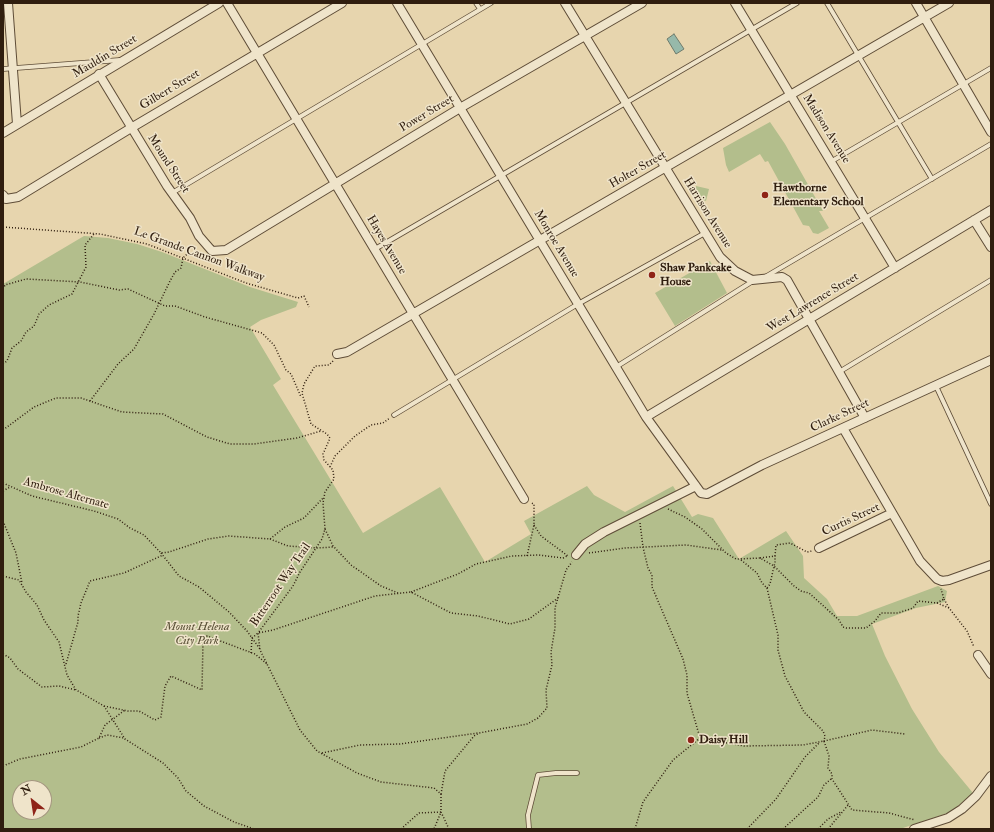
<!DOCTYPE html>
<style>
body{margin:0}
#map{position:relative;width:994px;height:832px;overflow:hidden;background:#e7d5ae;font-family:"IM FELL Double Pica",serif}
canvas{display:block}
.frame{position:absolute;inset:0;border:4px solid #301e0f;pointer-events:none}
.north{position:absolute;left:12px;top:780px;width:40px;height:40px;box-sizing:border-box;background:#efe4ca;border:1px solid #a3957f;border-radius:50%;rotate:330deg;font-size:11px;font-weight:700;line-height:16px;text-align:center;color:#301e0f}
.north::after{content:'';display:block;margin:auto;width:14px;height:18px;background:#8f2418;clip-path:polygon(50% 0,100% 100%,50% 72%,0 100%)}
</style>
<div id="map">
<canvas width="994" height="832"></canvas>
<div class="frame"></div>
<div class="north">N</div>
</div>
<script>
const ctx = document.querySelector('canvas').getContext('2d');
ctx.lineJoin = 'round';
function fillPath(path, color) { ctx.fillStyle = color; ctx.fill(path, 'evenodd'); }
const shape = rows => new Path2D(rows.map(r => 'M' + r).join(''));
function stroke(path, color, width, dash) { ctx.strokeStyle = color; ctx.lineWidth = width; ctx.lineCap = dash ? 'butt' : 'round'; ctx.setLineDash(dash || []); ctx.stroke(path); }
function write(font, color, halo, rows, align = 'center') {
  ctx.font = font + ' "IM FELL Double Pica",serif'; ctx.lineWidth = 3; ctx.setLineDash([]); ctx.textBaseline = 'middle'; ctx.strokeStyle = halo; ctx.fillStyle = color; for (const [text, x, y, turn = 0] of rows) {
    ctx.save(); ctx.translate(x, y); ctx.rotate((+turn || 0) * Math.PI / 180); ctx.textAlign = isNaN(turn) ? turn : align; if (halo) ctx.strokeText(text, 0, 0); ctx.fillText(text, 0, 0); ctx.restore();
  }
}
const green = shape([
 [770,122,785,144,823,211,819,211,829,228,818,234,813,233,809,226,803,225,768,161,765,162,760,154,729,172,726,165,723,148],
 [696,186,709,189,706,201,694,198],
 [84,236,108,238,137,244,162,252,250,287,298,302,296,307,261,320,250,327,281,379,273,385,363,533,440,487,485,562,531,534,524,521,587,486,594,495,625,512,673,486,692,517,698,514,713,518,739,559,786,531,803,556,804,578,827,599,837,616,857,616,938,586,947,591,945,602,916,608,872,624,885,656,912,709,939,752,973,793,951,812,900,829,3,829,3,284],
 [20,788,44,788,44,812,20,812],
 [710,261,727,293,675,326,655,293]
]);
const water = shape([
 [674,34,684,49,676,54,667,39,674,34]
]);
const path = shape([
 [3,227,100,234,147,244,246,283,298,298,304,296,309,307],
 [3,289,5,285,26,279,80,282,119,290,128,289,165,306,175,306,205,317,262,333,274,345,286,370,291,374,301,397],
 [333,361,329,365,315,366,304,384,302,393,311,424,327,434,330,438,323,454,324,460,333,470,334,479,325,492,323,503,325,529,322,539,300,572,293,586,258,633,260,650,300,730,317,751,357,773,381,782,434,788,441,794,441,812,449,829],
 [3,364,7,361,12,348,21,341,26,332,34,326,39,314,49,305,72,294,86,267,85,245,94,234],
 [90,401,118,364,134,349,154,314,170,281,175,272,181,268,183,258,186,255,196,254,206,257],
 [3,430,34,407,56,398,81,398,122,412,163,414,207,437,230,444,254,444,297,438,321,431],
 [330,467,335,456,355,436,371,425,383,423,390,418],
 [3,483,32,496,94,511,118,519,130,528,144,535,161,553,169,552,208,539,229,536,270,539,285,527,304,518,324,497],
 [3,491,10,487],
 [668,509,685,517,702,529,726,553,736,559,760,558,774,566,794,586,801,591,809,593,839,620,843,627,846,628,866,628,875,621,881,613,898,613,913,608,918,601,937,603,944,599,941,589],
 [3,521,16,553,22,583],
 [640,523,643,547,648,568,652,575,652,587,683,659,687,675,687,693,700,738],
 [534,525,541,536,568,556],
 [325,529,333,546,351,565,381,586,398,593],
 [270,539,288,546,317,548,333,547],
 [161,553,179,576,199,587,229,612,247,631,260,649],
 [589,553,625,548,686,545,722,550],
 [527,556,534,525,534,504,531,503],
 [760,558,775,556,776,545,790,543,807,552,812,551],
 [741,560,757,573,762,583,767,588,770,584,775,562,775,556],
 [3,576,19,580,26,592,37,605,44,620,59,642,67,675,76,690,104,706,125,739,163,763,178,778,186,791,204,806,234,822,254,829],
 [767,588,778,635,778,650,785,676,804,712,823,731,825,736,824,741,872,730,905,734],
 [411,592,458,574,476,564,512,556,539,555,563,558,567,556],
 [944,599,949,608],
 [937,603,949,608,967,631,974,647],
 [251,653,252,638,258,633,273,630,375,596,411,592,451,613,478,616,510,624,529,619,558,598],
 [3,654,10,658,18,669,42,687,59,686,76,690],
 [66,664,78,622,78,616,81,603,90,581,124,573,163,555],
 [104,706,128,711,139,711,155,720,161,717,165,686,171,676,202,690,203,642,207,636,255,654,267,664],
 [99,738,107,735,124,738],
 [322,753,360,745,400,744,478,733],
 [3,766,20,759,81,747,99,738,105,725,125,710],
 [441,794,445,771,474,736,479,733,527,724,538,718,547,708,546,690,552,665,551,652,555,628,555,608,566,570,572,562],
 [401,829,419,813,441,812,434,829],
 [635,829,643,802,673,760,700,738,744,746,803,745,824,741,829,756,828,768,832,774,832,779,852,810,889,813,915,820],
 [747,829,776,799,805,757,820,742],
 [783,829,818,797,824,785,831,779],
 [818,829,828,819,841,812],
 [828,829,849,804]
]);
const service = shape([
 [476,3,480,9],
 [827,3,932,179],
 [3,69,120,60],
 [832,161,991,68],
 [172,193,491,3],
 [375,249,797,3],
 [765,277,991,144],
 [616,367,753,281],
 [839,372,991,280],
 [936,386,991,504],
 [394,415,578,304,705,233],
 [529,829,528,815,538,775,556,773,577,773]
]);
const minor = shape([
 [8,3,17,124],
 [227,3,524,499],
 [397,3,646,417,701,493,707,494,762,465,991,360],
 [565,3,720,257,735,271,752,280,782,277,787,280,865,418],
 [735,3,895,268],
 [916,3,991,132],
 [99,74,167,186,190,218,199,236,212,251,226,250,460,108,642,3],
 [3,133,219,3],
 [3,195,6,199,18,197,131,128,342,3],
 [974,220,991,247],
 [337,354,347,352,949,3],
 [646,417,991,210],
 [843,428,920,561,937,579,942,581,949,580,991,565],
 [819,548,892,513],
 [576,555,585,544,604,532,696,486],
 [978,655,991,674],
 [914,829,948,818,962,809,976,796,991,776]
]);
const markers = [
 [765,195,4,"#8f2418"],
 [652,275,4,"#8f2418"],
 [691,740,4,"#8f2418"]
];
const streetNames = [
 ["Mauldin Street",105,57,-31],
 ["Gilbert Street",170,90,-31],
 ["Power Street",427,114,-31],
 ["Madison Avenue",826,129,58],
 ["Mound Street",168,164,57],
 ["Holter Street",638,170,-30],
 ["Harrison Avenue",707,213,58],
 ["Monroe Avenue",556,244,59],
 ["Hayes Avenue",386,245,59],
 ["Le Grande Cannon Walkway",199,255,20],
 ["West Lawrence Street",813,303,-31],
 ["Clarke Street",840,416,-25],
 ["Ambrose Alternate",66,494,16],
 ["Curtis Street",851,520,-25],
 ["Bitterroot Way Trail",281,585,-56]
];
const poiNames = [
 ["Hawthorne",773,188],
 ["Elementary School",773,202],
 ["Shaw Pankcake",660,268],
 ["House",660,282],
 ["Daisy Hill",699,740]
];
const parkNames = [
 ["Mount Helena",197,627],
 ["City Park",197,641]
];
fillPath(green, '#b3be8c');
fillPath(water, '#97b9aa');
stroke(water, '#6e7b6c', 1);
stroke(service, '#5e4c37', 5.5);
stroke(minor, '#5e4c37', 10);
stroke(path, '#301e0f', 1.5, [1, 2]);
stroke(service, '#efe4ca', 4);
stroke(minor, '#efe4ca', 8);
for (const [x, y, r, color] of markers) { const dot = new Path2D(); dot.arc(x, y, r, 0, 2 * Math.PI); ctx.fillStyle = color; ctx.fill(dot); stroke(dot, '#efe4ca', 1.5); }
write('12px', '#301e0f', '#efe4ca', streetNames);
write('bold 12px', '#301e0f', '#efe4ca', poiNames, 'left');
write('italic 12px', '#574e34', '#efe4ca', parkNames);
</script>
